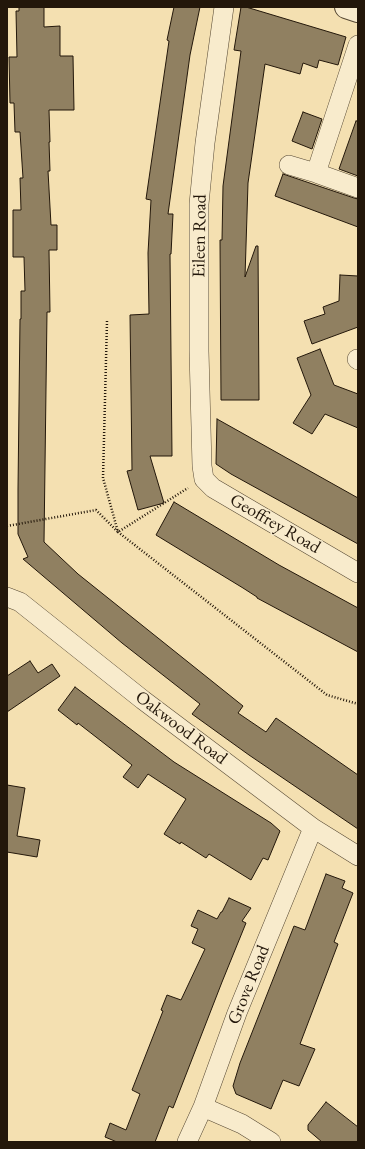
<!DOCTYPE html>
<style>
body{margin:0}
#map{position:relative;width:365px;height:1149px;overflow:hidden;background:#f4e0b1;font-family:"EB Garamond",serif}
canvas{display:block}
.frame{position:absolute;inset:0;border:8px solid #23170a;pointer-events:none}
</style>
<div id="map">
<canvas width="365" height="1149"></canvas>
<div class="frame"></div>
</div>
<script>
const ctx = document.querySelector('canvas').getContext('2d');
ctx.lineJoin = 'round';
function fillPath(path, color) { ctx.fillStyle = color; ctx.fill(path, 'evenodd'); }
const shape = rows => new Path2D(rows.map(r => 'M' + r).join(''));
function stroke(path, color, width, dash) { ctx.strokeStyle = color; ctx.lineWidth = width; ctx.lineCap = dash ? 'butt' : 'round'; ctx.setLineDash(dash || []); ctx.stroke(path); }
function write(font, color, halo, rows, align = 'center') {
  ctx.font = font + ' "EB Garamond",serif'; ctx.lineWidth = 3; ctx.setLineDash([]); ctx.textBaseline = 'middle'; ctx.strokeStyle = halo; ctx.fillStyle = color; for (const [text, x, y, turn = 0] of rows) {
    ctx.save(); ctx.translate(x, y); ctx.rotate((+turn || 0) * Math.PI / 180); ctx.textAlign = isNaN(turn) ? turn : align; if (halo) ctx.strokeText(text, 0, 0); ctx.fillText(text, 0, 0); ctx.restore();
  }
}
const building = shape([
 [19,7,44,7,44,27,60,26,60,56,73,56,74,110,49,110,50,142,49,142,50,171,48,171,51,225,57,225,57,250,49,250,50,312,47,312,44,542,78,574,243,706,238,713,266,732,276,718,358,775,358,829,249,755,192,714,200,704,122,643,23,559,28,557,18,534,18,489,20,319,21,319,21,291,25,291,24,257,13,257,13,210,21,210,20,178,23,178,20,132,15,132,14,103,10,103,9,57,17,57,16,11,19,11,19,7],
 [174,7,200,7,190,55,168,214,173,214,171,254,170,254,172,456,150,456,164,503,138,510,127,471,132,470,130,315,149,314,148,253,151,200,146,199,169,41,167,40,174,7],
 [241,7,246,7,346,37,338,65,319,60,317,68,303,63,300,74,265,64,248,183,245,277,256,246,258,246,259,400,221,400,220,240,222,240,223,186,241,51,234,50,241,7],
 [303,112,322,119,312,149,292,141,303,112],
 [356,121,358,121,358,176,339,169,356,121],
 [283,174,354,198,358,199,358,227,275,196,283,174],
 [340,275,358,276,358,327,312,344,304,321,325,314,323,307,339,301,340,275],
 [320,349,334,385,358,394,358,428,325,414,312,434,293,423,311,395,297,358,320,349],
 [217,419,358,498,358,544,231,474,216,464,217,419],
 [174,502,279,565,358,608,358,652,257,598,257,597,243,588,156,535,174,502],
 [30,661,38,673,52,664,60,676,7,712,7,676,30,661],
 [75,687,174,762,271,823,280,831,268,860,263,858,251,880,209,854,206,858,181,842,180,844,164,834,186,799,148,774,138,788,123,777,132,765,78,723,77,725,58,710,75,687],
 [7,785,25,788,17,836,40,840,37,857,7,852,7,785],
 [326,874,345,881,342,888,353,893,334,942,338,944,300,1044,315,1049,299,1086,283,1080,271,1109,236,1094,233,1086,240,1063,294,926,305,930,326,874],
 [229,898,251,908,242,921,246,923,222,982,173,1108,169,1106,155,1142,117,1142,105,1137,110,1123,126,1130,140,1094,132,1090,163,1011,161,1010,167,995,181,1000,205,949,192,943,198,929,191,926,198,910,217,919,221,912,222,912,229,898],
 [326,1102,358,1127,358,1142,322,1142,308,1130,308,1125,326,1102]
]);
const path = shape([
 [107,321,103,478,118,532,327,695,358,704],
 [7,526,96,510,118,532,188,488]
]);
const minor = shape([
 [224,7,205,143,199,204,199,351,202,466,204,479,213,488,358,573],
 [289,165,316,173,358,188],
 [316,173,358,45],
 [357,359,358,360],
 [7,597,20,602,143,700,313,828,358,856],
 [203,1107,242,1124,271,1142],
 [187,1142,203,1107,237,1013,313,828]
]);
const tertiary = shape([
 [346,7,358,11]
]);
const streetNames = [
 ["Eileen Road",200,236,-89],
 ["Geoffrey Road",275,524,30],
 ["Oakwood Road",181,728,37],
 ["Grove Road",249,985,-68]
];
fillPath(building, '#908061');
stroke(building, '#23170a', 1);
stroke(minor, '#574934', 20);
stroke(tertiary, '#574934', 24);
stroke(path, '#23170a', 2.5, [1, 2]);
stroke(minor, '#f8ebcc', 19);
stroke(tertiary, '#f8ebcc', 22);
write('18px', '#23170a', '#f8ebcc', streetNames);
</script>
